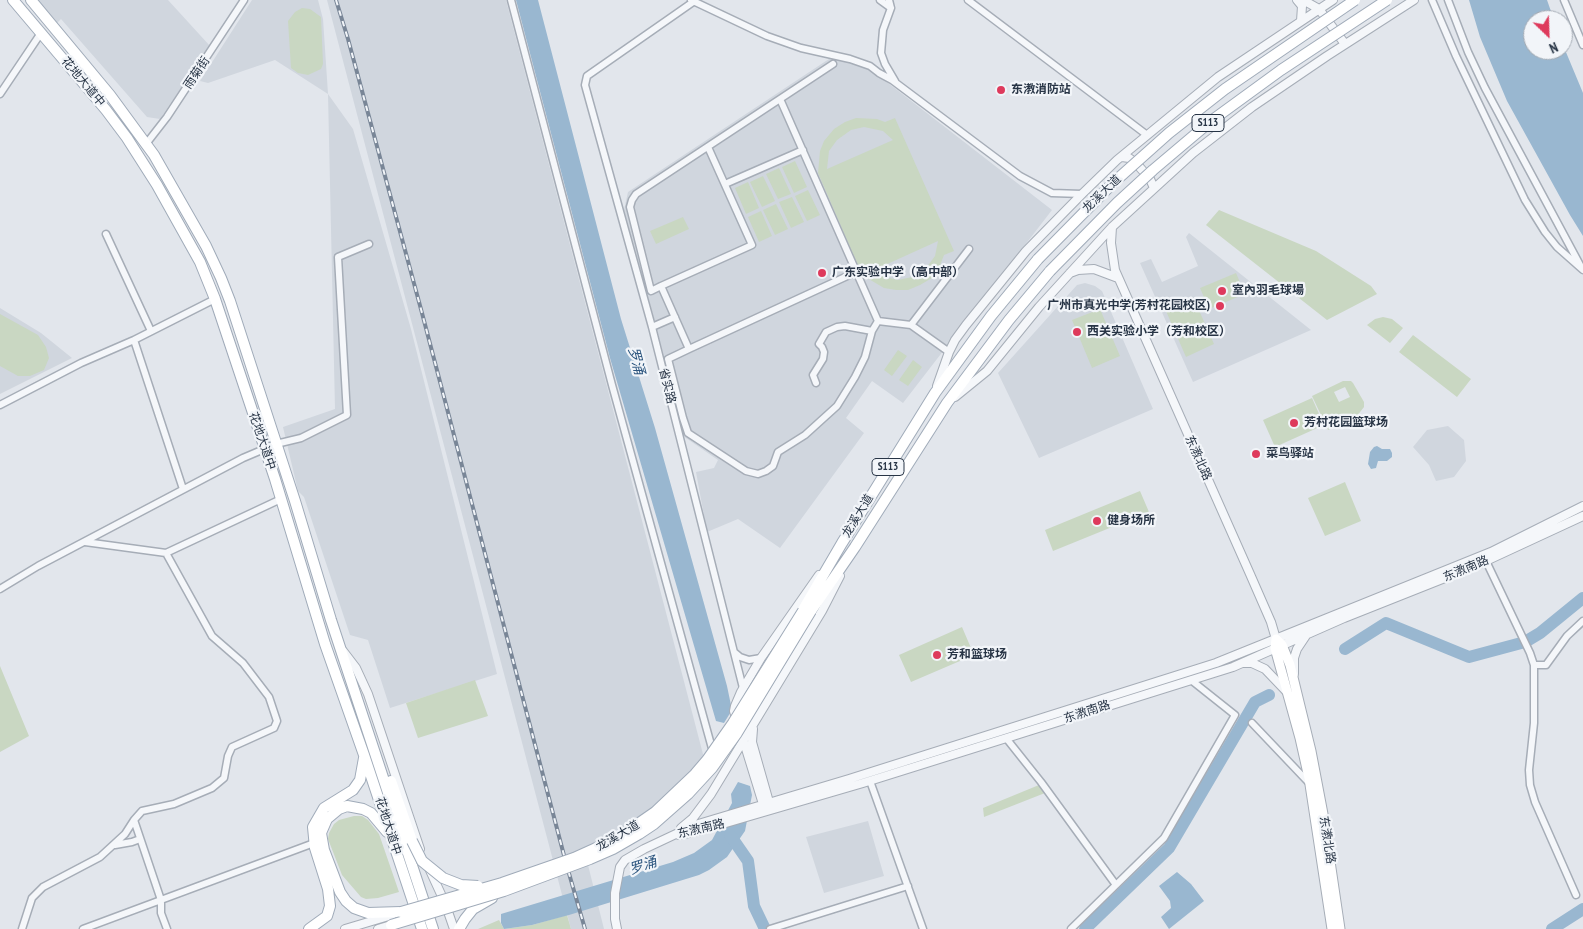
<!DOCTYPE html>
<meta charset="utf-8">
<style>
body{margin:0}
#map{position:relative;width:1583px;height:929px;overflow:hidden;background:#e2e6ec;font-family:"PT Sans Narrow",sans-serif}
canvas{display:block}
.north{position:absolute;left:1523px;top:10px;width:50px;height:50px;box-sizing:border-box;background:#f2f5f9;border:1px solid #a1a8b1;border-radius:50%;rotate:156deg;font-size:14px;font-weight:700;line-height:20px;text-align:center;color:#283546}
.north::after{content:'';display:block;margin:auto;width:18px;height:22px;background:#de3a5c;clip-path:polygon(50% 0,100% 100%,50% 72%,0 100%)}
</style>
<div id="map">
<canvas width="1583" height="929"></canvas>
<div class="north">N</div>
</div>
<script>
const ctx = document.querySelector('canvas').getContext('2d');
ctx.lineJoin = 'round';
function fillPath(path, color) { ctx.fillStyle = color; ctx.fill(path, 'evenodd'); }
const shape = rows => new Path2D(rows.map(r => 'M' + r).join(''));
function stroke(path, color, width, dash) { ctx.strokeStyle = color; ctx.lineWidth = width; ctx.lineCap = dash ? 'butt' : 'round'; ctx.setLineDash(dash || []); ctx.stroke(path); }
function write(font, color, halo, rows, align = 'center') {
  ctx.font = font + ' "PT Sans Narrow","Noto Sans SC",sans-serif'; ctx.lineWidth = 4.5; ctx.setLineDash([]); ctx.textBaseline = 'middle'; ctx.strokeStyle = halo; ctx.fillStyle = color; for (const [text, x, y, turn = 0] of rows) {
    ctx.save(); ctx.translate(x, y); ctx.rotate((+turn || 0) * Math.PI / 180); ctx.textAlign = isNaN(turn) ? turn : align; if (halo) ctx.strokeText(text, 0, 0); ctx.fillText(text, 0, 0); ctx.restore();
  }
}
const built = shape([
 [38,0,168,0,210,46,160,119,147,117,61,19,57,23],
 [252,0,318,0,323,19,328,94,353,129,411,329,497,674,390,708,368,640,350,635,304,497,298,491,283,427,335,409,328,94,275,60,208,83,200,81],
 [327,0,506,0,704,758,670,797,619,834,584,849,604,929,571,929],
 [835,55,870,69,1052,210,903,403,872,381,846,418,864,433,780,548,738,519,707,532,696,472,714,468,718,460,683,436,656,326,624,210,628,192],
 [1189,233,1311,330,1193,382,1140,263,1151,259,1162,282,1198,266,1186,237],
 [1085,283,1095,286,1102,291,1153,409,1039,458,998,373,1077,285],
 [0,308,41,333,72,358,0,394],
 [1448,426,1464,440,1466,461,1454,477,1436,481,1429,465,1413,447,1427,430],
 [868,821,884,876,824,893,806,837]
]);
const green = shape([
 [302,8,310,9,321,17,323,64,321,69,308,75,298,73,291,68,288,21,295,12],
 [856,118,877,119,885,122,895,118,954,251,944,255,939,268,932,278,920,285,908,290,896,290,884,288,862,275,818,173,820,151,824,141,834,129,845,122],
 [864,127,883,131,893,140,827,169,829,151,837,140,851,130],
 [938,241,935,256,924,271,912,277,898,280,885,277,872,271],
 [795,161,807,187,794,193,782,167],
 [779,168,791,194,778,199,766,174],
 [763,176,775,201,762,207,750,182],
 [748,182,759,208,746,214,735,188],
 [808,190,820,215,807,221,795,196],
 [792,197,804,222,791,228,779,202],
 [776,204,788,229,775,235,763,210],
 [1219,210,1316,251,1371,286,1377,294,1327,320,1206,225],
 [761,211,772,236,759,242,748,217],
 [683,217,689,229,656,244,650,231],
 [1236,273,1245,294,1209,309,1200,288],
 [1194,299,1214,344,1186,357,1166,311],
 [1100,309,1120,356,1092,368,1072,320],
 [0,314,38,335,46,347,49,358,44,370,30,376,18,376,0,366],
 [1383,317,1392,319,1403,328,1390,343,1367,325,1375,319],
 [1413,335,1471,379,1457,397,1399,352],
 [898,350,907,356,892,376,884,370],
 [913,360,922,367,908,386,899,380],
 [1343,381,1351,381,1353,383,1364,402,1364,407,1357,416,1328,430,1312,396],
 [1345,387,1350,397,1339,402,1334,392],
 [1312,398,1324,425,1275,447,1263,420],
 [1345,482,1361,521,1325,536,1308,498],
 [1140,491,1149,512,1053,551,1045,530],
 [962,627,974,655,911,682,899,655],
 [0,666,29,736,0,752],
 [475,680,488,716,418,738,406,703],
 [1039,785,1045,793,984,817,983,808],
 [354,816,362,816,368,820,379,834,399,892,378,898,366,899,361,897,342,875,328,839,329,833,334,824,339,820],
 [567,915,571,929,504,929,532,925],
 [499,920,504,929,478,929]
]);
const water = shape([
 [516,0,538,0,621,319,655,428,727,686,732,710,724,723,716,721,610,358],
 [1469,0,1547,0,1554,20,1533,20,1533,50,1563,50,1563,45,1583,93,1583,236,1570,215,1507,101,1480,37],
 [1377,446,1382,449,1390,449,1392,453,1392,457,1387,461,1378,461,1376,468,1371,469,1368,464,1370,452,1374,447],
 [738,782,750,786,752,795,745,831,727,857,709,870,699,875,569,915,532,925,504,929,501,923,501,914,673,862,694,853,712,840,732,803,731,794],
 [1177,872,1191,884,1204,901,1169,929,1161,917,1171,908,1170,901,1159,886]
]);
const river = shape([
 [1345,649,1386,623,1469,657,1525,642,1540,633,1583,598],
 [730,835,748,861,754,906,765,929],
 [1085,929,1169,848,1255,702,1269,695],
 [1552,929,1583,909]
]);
const minor = shape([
 [511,0,612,385,713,752],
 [691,0,767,36,801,48,850,59,870,66,879,73,892,80,1020,176,1052,193,1082,194],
 [880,0,891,8],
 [889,0,891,8,883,30,881,53,885,64,895,81],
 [968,0,1147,135],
 [1432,0,1456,56,1525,200,1545,232,1557,247,1583,270],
 [1448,0,1468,52,1485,88,1580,265],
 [1564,0,1583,45],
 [693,2,587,76,585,85,652,327,743,688],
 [0,94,41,33],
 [780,99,878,321,911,325,949,352],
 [146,144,167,117,244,0],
 [708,147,752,245,661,286,689,349,856,272],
 [725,184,803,150],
 [106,234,151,331],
 [661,286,651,291,630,207,632,200,636,194,833,64],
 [911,325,969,249],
 [652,327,675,317],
 [134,340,183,489],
 [689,349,668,359,683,418,688,433,746,471,758,474,766,471,773,466,778,452,805,435,837,406,855,377,865,357,872,331,878,321],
 [816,383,813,375,823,359,824,352,822,347,819,344,826,332,837,327,845,326,872,331],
 [0,405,81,363,134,340,215,299],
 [85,542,166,553,281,499],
 [166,553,212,636,243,663,269,697,277,721,274,728,232,747,228,756,224,778,212,788,174,804,142,811,134,820,161,900,161,913,167,929],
 [1486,561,1530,653,1534,665,1534,723,1529,770,1530,785,1535,802,1576,895],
 [0,589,38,566,243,458,276,444,301,438,347,415,338,257,369,244],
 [734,652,740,657,749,660,761,658],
 [1534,665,1546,665,1567,636,1583,621],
 [1252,723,1310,784],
 [1006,738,1041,782,1116,885],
 [870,781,923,929],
 [115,845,132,842,140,839],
 [22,929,32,898,43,887,100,857,125,834,134,820],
 [83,929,314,843],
 [770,929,908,886],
 [1071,929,1164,838,1235,715,1191,680]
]);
const tertiary = shape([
 [1297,0,1302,6,1301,21],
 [1303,0,1319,9,1345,44],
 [1122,157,1129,158,1136,163,1150,179,1154,188],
 [1112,227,1111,243,1115,270,1250,574,1271,622,1276,639],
 [1070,273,1078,270,1094,269,1118,278],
 [937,386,949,352,955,340,966,325,1026,251,1082,194,1117,160,1218,77,1333,0],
 [955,397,987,371,1039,307,1112,227,1193,153,1252,107,1327,56,1414,0],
 [343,651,356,668,368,694,420,849],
 [1243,663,1252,663,1265,669,1286,691],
 [1294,674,1294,658,1297,649,1307,634],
 [737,721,734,711,735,706,741,692,761,658,819,575],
 [753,729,752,742,769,802,768,807],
 [743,739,763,804,766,808],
 [681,828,693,818,711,794,822,611,840,576],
 [679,835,702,830,863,783,1233,667,1344,618,1475,566,1583,516],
 [428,866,445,903,454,929],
 [345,929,392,915],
 [378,929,391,925],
 [617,929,615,919,615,893,620,867,625,860,644,849,695,825,849,779,1216,663,1491,552,1583,506]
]);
const secondary = shape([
 [1276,639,1282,645,1290,665,1311,751,1323,814,1340,929],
 [1276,639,1275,648,1300,738,1309,778,1332,929]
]);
const primary = shape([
 [13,0,106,110,127,138,157,185,200,262,215,299,275,479,325,644,364,755,422,929],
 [31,0,110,95,154,155,206,246,221,278,230,301,295,501,331,620,433,929],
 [804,608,842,543,935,393,991,316,1038,259],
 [811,611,855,547,947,403,1009,320,1050,271],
 [391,781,412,841],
 [387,832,371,813,363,809,347,806,339,809,327,819,321,833,324,850,340,892,346,901,354,908,368,913,401,912],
 [309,929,327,916,330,906,328,889,315,848,313,827,324,808,353,790,360,780,364,758],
 [459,929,465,919,473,909,492,898]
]);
const rail = shape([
 [336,0,348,39,422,313,566,863,585,929]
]);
const primaryBridge = shape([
 [1038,259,1113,183,1169,133,1225,89,1355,0],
 [1050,271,1117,203,1153,170,1211,121,1281,70,1387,0],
 [412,841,422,861,443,878,461,885,478,886],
 [401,912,502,883,574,858,616,839,655,812,695,774,707,760,733,723,803,611],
 [391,925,504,891,590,859,613,849,639,834,654,824,688,794,712,768,737,733,811,611]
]);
const markers = [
 [1001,90,5,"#de3a5c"],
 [822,273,5,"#de3a5c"],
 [1222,291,5,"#de3a5c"],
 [1220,306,5,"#de3a5c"],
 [1077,332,5,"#de3a5c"],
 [1294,423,5,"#de3a5c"],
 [1256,454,5,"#de3a5c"],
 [1097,521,5,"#de3a5c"],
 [937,655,5,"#de3a5c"]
];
const shields = [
 [1208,123,32],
 [888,467,32]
];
const shieldNames = [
 ["S113",1208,123],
 ["S113",888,467]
];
const streetNames = [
 ["雨菊街",197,73,-56],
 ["花地大道中",83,82,50],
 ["龙溪大道",1102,194,-44],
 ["省实路",667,386,76],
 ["花地大道中",262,441,71],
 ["东漖北路",1198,458,66],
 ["龙溪大道",858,516,-59],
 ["东漖南路",1466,569,-23],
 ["东漖南路",1087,712,-18],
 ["花地大道中",388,826,72],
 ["东漖南路",701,829,-13],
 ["龙溪大道",618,836,-30],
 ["东漖北路",1327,840,81]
];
const poiNames = [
 ["东漖消防站",1011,90],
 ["广东实验中学（高中部）",832,273],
 ["室內羽毛球場",1232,291],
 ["广州市真光中学(芳村花园校区)",1210,306,"right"],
 ["西关实验小学（芳和校区）",1087,332],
 ["芳村花园篮球场",1304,423],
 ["菜鸟驿站",1266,454],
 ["健身场所",1107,521],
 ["芳和篮球场",947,655]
];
const waterNames = [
 ["罗涌",636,361,75],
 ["罗涌",643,866,-18]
];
fillPath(built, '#d0d6de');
fillPath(green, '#c9d7c2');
fillPath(water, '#99b7d0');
stroke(river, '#99b7d0', 12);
stroke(minor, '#a6adb7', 9);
stroke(tertiary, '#a6adb7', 10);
stroke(secondary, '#a6adb7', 11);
stroke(primary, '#a0abb9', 12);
stroke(minor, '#f5f7fa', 6);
stroke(tertiary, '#f5f7fa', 8);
stroke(secondary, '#fff', 9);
stroke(primary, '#fff', 10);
stroke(rail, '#798697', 4);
stroke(rail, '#f2f5f9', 2, [5.5]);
stroke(primaryBridge, '#a0abb9', 12, []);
stroke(primaryBridge, '#fff', 10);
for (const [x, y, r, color] of markers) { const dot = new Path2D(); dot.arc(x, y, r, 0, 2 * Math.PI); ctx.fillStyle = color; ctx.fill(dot); stroke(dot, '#f2f5f9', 2); }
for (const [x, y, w] of shields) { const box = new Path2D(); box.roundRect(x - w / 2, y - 8.5, w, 17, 4); ctx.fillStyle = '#f2f5f9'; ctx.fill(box); stroke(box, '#283546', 1); }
write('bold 11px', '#283546', null, shieldNames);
write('12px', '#283546', '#f2f5f9', streetNames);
write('bold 12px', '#283546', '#f2f5f9', poiNames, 'left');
write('italic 14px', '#2d567f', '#f2f5f9', waterNames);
</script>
